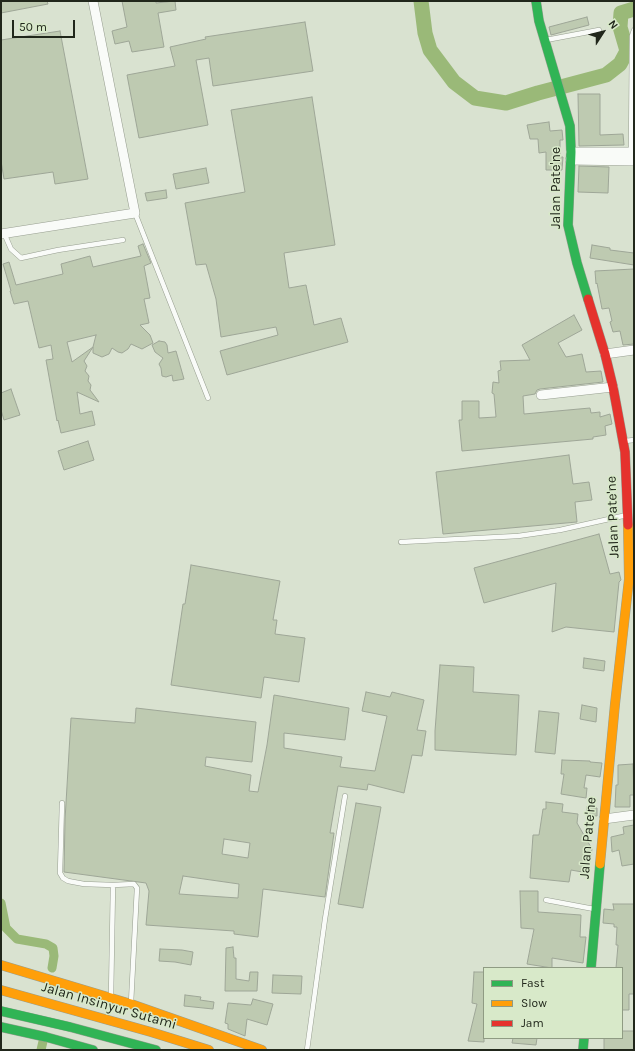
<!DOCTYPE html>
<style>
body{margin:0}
#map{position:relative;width:635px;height:1051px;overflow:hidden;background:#d9e2d0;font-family:Karla,sans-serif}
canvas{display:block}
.frame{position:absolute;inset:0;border:2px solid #21271b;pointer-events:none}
.legend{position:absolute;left:483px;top:967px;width:140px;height:72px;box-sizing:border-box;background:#d8e9c9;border:1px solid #8f9b83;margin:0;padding:5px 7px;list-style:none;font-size:12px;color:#21271b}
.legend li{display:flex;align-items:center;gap:8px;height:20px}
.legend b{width:20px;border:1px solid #8f9b83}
.north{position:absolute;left:583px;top:12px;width:40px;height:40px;-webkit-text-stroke:3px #d8e9c9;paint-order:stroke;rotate:54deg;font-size:11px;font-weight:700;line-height:16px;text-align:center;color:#21271b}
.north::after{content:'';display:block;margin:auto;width:14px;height:18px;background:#21271b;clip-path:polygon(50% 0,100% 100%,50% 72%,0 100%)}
.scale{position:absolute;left:12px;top:20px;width:63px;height:18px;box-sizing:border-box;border:2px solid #21271b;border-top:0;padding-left:5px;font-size:12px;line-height:14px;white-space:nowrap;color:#21271b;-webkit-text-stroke:3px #d8e9c9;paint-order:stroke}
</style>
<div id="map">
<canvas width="635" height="1051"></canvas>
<div class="frame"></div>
<ul class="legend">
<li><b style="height:5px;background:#30b455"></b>Fast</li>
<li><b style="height:5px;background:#ff9f0a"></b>Slow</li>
<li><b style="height:5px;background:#e5322d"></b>Jam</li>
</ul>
<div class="north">N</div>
<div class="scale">50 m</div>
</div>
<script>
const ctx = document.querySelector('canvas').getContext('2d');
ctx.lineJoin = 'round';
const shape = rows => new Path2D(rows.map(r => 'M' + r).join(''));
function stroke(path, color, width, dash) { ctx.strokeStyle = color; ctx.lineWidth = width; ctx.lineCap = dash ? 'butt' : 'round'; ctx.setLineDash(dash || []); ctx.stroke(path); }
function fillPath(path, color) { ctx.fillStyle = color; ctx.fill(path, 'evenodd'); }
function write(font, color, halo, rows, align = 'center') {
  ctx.font = font + ' Karla,sans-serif'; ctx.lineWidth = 3; ctx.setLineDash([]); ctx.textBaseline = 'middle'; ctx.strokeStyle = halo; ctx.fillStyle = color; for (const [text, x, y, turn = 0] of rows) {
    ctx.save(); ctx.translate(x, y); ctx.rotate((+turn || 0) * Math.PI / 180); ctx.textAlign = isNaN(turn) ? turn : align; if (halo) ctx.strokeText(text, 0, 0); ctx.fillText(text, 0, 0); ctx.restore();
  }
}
const canal = shape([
 [1,903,6,928,17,939,46,944,53,948,54,956,52,968],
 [41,1050,44,1037]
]);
const river = shape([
 [421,1,425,33,430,50,454,82,475,98,506,103,538,93,606,75,620,64,627,51,620,27,621,13,634,9]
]);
const building = shape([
 [1,1,47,1,48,4,1,13,1,1],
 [122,1,156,1,156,3,175,1,176,10,158,13,164,47,132,52,129,41,115,44,112,31,127,27,122,1],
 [587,17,589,25,551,35,549,27,587,17],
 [305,22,313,71,213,86,209,58,196,60,208,125,139,138,127,75,175,66,170,47,206,39,205,37,305,22],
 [60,31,88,179,55,184,53,172,4,179,1,161,1,40,60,31],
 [578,94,600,94,600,135,623,134,624,145,579,146,578,94],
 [312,97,335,245,284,253,289,288,306,285,314,325,341,318,348,342,227,375,220,351,278,335,276,327,221,337,216,299,206,264,196,265,185,203,245,192,231,110,312,97],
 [549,122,550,131,562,130,563,140,560,140,560,157,563,157,562,170,546,170,546,152,539,153,538,139,530,139,527,125,549,122],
 [579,166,609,167,608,193,578,192,579,166],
 [206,168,209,183,176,189,173,174,206,168],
 [166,190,167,198,147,201,145,193,166,190],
 [143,244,151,263,144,266,150,298,144,299,149,323,140,325,150,335,153,343,142,349,131,344,128,349,122,353,118,352,112,348,109,354,102,357,93,353,93,347,84,361,87,366,85,371,89,376,88,381,91,385,90,390,99,402,77,392,80,414,92,411,95,425,61,433,58,420,57,421,46,360,53,359,51,345,39,348,28,301,14,304,10,291,11,291,3,264,9,262,16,285,63,274,61,264,90,256,93,267,141,256,138,246,143,244],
 [96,335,93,347,72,362,67,342,96,335],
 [592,245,610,248,610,250,634,253,634,265,590,258,592,245],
 [634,269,634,344,623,345,620,331,613,332,610,322,612,321,609,308,602,309,597,283,596,284,595,271,634,269],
 [574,315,582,330,558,343,566,357,582,354,586,372,601,371,603,382,540,389,537,390,535,394,523,396,524,414,590,408,591,413,600,412,600,417,610,414,612,424,605,426,606,435,593,437,593,439,462,451,459,420,462,420,462,401,479,401,479,418,496,417,494,394,492,393,493,382,499,383,498,371,501,370,500,361,530,360,522,345,574,315],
 [159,341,165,342,167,345,168,353,176,351,184,379,173,381,172,375,166,377,162,376,161,368,159,364,163,358,155,352,152,345,159,341],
 [11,389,20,415,4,420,1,410,1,393,11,389],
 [88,441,94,460,64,470,58,451,88,441],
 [569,455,573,484,589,482,592,500,575,502,577,522,443,534,436,472,569,455],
 [599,534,610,574,619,572,621,580,619,582,614,632,566,627,552,632,556,583,484,603,474,568,599,534],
 [191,565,280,581,273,620,277,620,275,634,305,638,299,682,264,677,261,698,171,685,183,604,185,604,191,565],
 [584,658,605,661,604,671,583,668,584,658],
 [440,665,474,667,473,692,519,695,516,755,435,750,435,731,440,665],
 [366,692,390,697,392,692,424,700,417,730,426,731,422,756,412,755,404,793,368,784,367,790,338,786,330,833,334,833,325,897,263,889,258,937,234,934,234,931,146,925,149,891,146,883,64,872,65,820,71,718,135,723,136,708,256,722,252,762,206,757,205,766,251,775,249,791,258,792,267,745,274,695,349,708,345,740,284,733,284,748,342,757,340,767,375,771,387,716,362,711,366,692],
 [224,839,250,843,248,858,222,854,224,839],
 [183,876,239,884,238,898,179,894,183,876],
 [582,705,597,708,596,722,580,719,582,705],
 [539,711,559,713,555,754,535,752,539,711],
 [562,760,590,761,590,762,602,763,600,777,586,775,584,788,587,788,586,798,561,794,564,774,561,774,562,760],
 [633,764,634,795,630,795,630,807,615,807,616,785,618,785,618,765,633,764],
 [546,802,563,804,562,812,578,814,577,823,592,849,588,873,571,870,569,882,530,878,533,835,539,835,543,809,546,809,546,802],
 [356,803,381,807,363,908,338,904,356,803],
 [587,807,597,808,597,816,586,815,587,807],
 [634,825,634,864,622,866,619,850,612,852,611,837,624,834,623,827,634,825],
 [520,891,538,891,538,912,581,915,580,937,586,937,583,963,552,958,552,968,527,964,534,929,521,928,520,891],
 [613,904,634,904,634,994,629,994,629,1010,622,1010,622,968,616,968,618,945,616,945,617,927,614,927,614,924,603,923,604,909,614,910,613,904],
 [233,947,234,958,236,958,236,979,249,981,250,972,258,972,257,991,225,991,226,948,233,947],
 [160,949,182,950,193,952,191,965,175,962,159,961,160,949],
 [474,972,484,972,484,1042,468,1041,477,1004,472,1003,474,972],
 [273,975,302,976,301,994,272,993,273,975],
 [185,995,201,997,200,1000,214,1002,213,1009,184,1006,185,995],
 [253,999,273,1004,267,1025,247,1019,245,1036,228,1029,228,1024,225,1023,228,1003,251,1005,253,999],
 [622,1031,634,1031,634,1050,604,1050,604,1038,622,1038,622,1031],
 [513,1038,537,1038,536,1045,512,1043,513,1038]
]);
const lane = shape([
 [546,40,599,30],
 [631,152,632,36,634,30],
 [135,213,208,398],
 [4,233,11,249,21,258,58,250,123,240],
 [625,441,634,440],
 [401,542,518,536,560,530,627,515],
 [62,803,60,873,63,878,68,881,84,884,113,885,134,884,137,888,131,1003],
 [546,900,594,909],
 [111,997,113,885],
 [307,1050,325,919,345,796]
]);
const street = shape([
 [571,152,634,152],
 [570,160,634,161],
 [1,234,135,213,93,1],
 [605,354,634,350],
 [541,395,613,387],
 [604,819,634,815]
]);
const fast = shape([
 [536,1,539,21,570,126,571,152,568,225,577,263,588,299],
 [591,968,600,864],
 [1,1011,70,1027,156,1050],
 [1,1027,46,1037,93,1050],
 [583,1050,584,1038]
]);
const slow = shape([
 [600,864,615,704,629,579,628,525],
 [1,965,131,1004,262,1050],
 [1,990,151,1032,209,1050]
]);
const jam = shape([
 [588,299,605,354,613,387,625,452,628,525]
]);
const streetNames = [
 ["Jalan Pate'ne",556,188,-90],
 ["Jalan Pate'ne",613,517,-92],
 ["Jalan Pate'ne",588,838,-85],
 ["Jalan Insinyur Sutami",109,1006,16]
];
stroke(canal, '#9ab978', 9);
stroke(river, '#9ab978', 15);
fillPath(building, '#becab1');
stroke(building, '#9ea697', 1);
stroke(lane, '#979e90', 5.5);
stroke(street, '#979e90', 10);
stroke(fast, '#979e90', 10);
stroke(slow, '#979e90', 10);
stroke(jam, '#979e90', 10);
stroke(lane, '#f9fbf8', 4.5);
stroke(street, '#f9fbf8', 9);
stroke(fast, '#30b455', 9);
stroke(slow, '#ff9f0a', 9);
stroke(jam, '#e5322d', 9);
write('14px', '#21271b', '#d8e9c9', streetNames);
</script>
